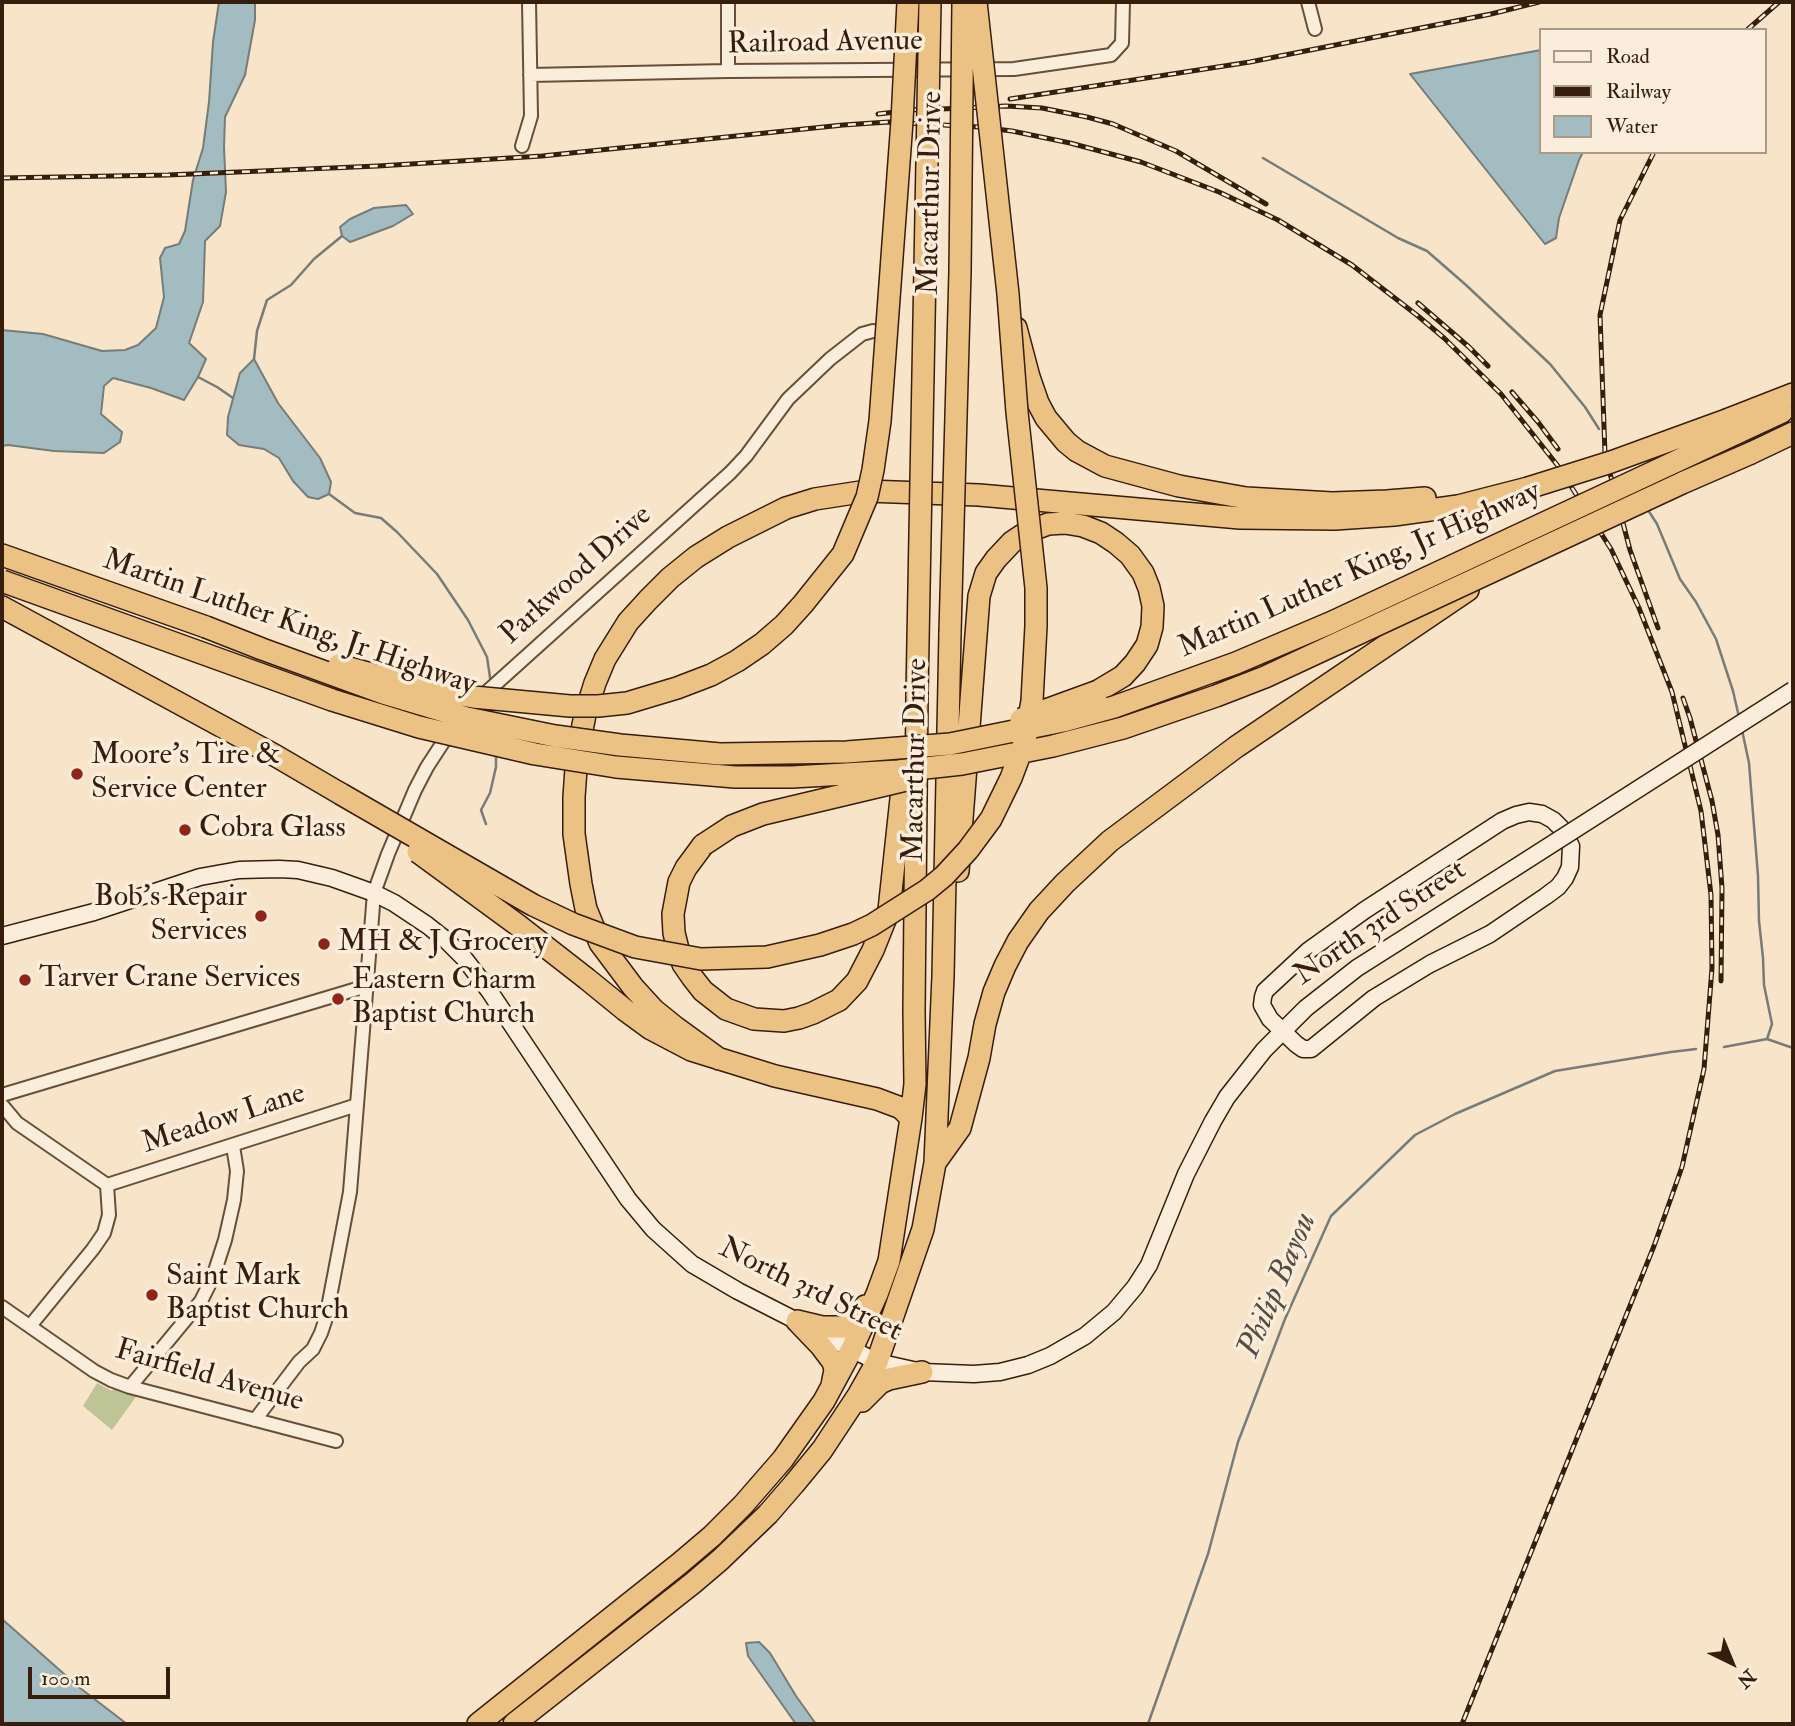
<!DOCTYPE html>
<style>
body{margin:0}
#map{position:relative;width:1795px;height:1726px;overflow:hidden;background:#f7e4c9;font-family:"IM FELL Double Pica",serif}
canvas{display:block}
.frame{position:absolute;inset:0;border:4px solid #371d0b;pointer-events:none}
.legend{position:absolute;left:1539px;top:28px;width:228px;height:126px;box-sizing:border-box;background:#faeddc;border:2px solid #ac9a88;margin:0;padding:9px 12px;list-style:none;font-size:21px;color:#371d0b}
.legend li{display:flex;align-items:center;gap:14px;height:35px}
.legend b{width:35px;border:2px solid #ac9a88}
.north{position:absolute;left:1697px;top:1628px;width:70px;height:70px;-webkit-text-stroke:5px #faeddc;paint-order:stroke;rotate:137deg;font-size:19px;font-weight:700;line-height:28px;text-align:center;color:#371d0b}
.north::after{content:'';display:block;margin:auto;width:24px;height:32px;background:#371d0b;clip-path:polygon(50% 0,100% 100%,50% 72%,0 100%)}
.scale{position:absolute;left:28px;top:1667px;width:142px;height:32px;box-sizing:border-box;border:4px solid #371d0b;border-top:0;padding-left:9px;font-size:21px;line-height:24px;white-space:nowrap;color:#371d0b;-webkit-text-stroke:5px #faeddc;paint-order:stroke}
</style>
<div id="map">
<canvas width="1795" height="1726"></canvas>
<div class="frame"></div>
<ul class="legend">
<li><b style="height:9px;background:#faeddc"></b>Road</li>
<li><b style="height:9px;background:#371d0b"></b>Railway</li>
<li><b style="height:19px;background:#a2bcc1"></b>Water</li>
</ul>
<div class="north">N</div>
<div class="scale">100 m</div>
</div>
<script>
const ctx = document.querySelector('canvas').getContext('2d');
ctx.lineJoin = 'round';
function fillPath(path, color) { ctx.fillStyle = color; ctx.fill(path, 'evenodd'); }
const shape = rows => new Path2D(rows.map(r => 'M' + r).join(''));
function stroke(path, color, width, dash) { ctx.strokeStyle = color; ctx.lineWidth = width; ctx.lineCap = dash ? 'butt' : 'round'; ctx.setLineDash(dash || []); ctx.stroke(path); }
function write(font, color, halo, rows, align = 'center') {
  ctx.font = font + ' "IM FELL Double Pica",serif'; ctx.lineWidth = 7; ctx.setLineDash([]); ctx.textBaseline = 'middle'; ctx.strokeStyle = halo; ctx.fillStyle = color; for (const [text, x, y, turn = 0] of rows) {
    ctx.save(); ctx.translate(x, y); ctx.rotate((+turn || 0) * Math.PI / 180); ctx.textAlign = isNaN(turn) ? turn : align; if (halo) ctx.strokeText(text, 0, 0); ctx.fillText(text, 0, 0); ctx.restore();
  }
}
const green = shape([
 [97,1383,112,1391,115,1385,138,1394,112,1430,83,1406]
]);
const water = shape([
 [219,2,255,2,255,20,245,75,225,117,224,147,226,192,220,226,205,241,203,302,189,343,206,359,198,377,184,400,151,388,113,378,104,386,101,414,122,432,120,442,104,453,54,451,8,445,2,446,2,330,43,334,102,351,125,350,138,345,156,328,164,297,160,258,165,248,179,244,185,231,193,180,203,148,209,102,213,42,219,2],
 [1541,50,1541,152,1583,152,1579,160,1559,218,1556,238,1545,244,1410,74,1541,50],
 [406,205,413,214,393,226,350,242,342,236,340,227,350,219,374,208,406,205],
 [254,359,278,403,320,458,331,482,329,494,318,499,308,497,293,481,279,458,264,449,239,445,227,435,228,417,240,373,254,359],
 [2,1619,80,1688,127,1724,2,1724,2,1619],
 [759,1642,770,1653,796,1696,816,1724,796,1724,791,1717,748,1656,746,1643,759,1642]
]);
const stream = shape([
 [1263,158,1398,238,1427,251,1466,285,1550,364,1585,407,1599,429],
 [254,359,257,331,267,300,291,285,314,259,342,236],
 [198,377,217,387,233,398],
 [329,494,355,513,381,518,397,532,437,574,468,620,487,657,491,684],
 [1648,510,1657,524,1680,579,1696,602,1716,639,1733,691,1739,717],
 [1742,730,1749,763,1758,876,1759,921,1763,958,1764,985,1772,1024,1767,1039],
 [486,824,481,810,490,793,496,767,496,753],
 [1724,1047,1767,1039,1793,1048],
 [1148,1724,1208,1554,1238,1442,1285,1319,1331,1216,1415,1135,1455,1114,1555,1071,1671,1052,1696,1049]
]);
const street = shape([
 [1308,2,1315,29],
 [728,71,728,2],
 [530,75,728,71,1014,69,1111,55,1122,43,1123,2],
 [522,146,531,116,529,2],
 [479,699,730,473,746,456,788,399,830,359,862,334,873,331],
 [2,1095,367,986],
 [2,1105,17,1123,107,1185],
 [107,1185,357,1105],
 [2,1307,94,1371,111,1380,130,1387,336,1441],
 [30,1326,93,1249,104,1233,109,1215,107,1185],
 [130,1387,201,1301,213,1277,225,1240,234,1200,237,1171,233,1146],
 [255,1420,299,1362,313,1349,321,1333,326,1318,350,1192,374,893,388,854,415,790,427,767,451,730]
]);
const secondary = shape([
 [1529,812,1542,814,1553,820,1561,828,1571,846,1570,867,1565,878,1558,887,1546,896,1490,934,1430,964,1374,998,1311,1049,1303,1049,1296,1044,1270,1019,1262,1005,1263,997,1265,991,1308,951,1365,910,1502,821,1516,815,1529,812],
 [2,936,94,912,200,877,239,870,279,869,298,870,332,878,374,893,394,903,427,925,446,940,464,958,490,992,628,1199,653,1229,692,1264,738,1291,877,1362,922,1372,974,1374,1000,1372,1028,1365,1050,1356,1085,1336,1114,1312,1135,1287,1149,1265,1186,1174,1213,1121,1227,1097,1264,1050,1306,1008,1357,968,1513,869]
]);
const highway = shape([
 [1016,328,1029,377,1038,403,1046,418,1066,442,1077,451,1105,466,1179,486,1246,498,1332,503,1387,501,1425,498],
 [1729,419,1793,394],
 [1739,432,1782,412],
 [1751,453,1793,433],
 [2,555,206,627],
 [2,607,276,756,341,794],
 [703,845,686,868,679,882,673,914,674,933,678,949,683,964,692,977,703,991,726,1009,754,1019,784,1021,799,1018,813,1013,839,1000,857,981,873,950,889,910,904,771],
 [958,871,979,596,986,573,996,559,1012,542,1027,532,1048,524,1065,523,1083,526,1101,533,1116,543,1130,555,1143,573,1149,588,1153,606,1152,627,1147,645,1135,663,1123,676,1098,691],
 [587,979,625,1010,651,1029,691,1050,775,1076,877,1099,901,1108,911,1118],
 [719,1059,675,1027,654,1010,633,987,600,943,586,909,581,884,574,834,574,797,577,755,585,715,595,683,605,659,628,622,648,600,670,578,696,557,728,537,786,508,815,499,867,491,979,495,1240,518,1335,519,1394,515,1458,506,1528,488],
 [935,1163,960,1128,979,1058,985,1024,994,992,1005,966,1018,941,1039,911,1065,883,1110,841,1236,747,1468,590],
 [797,1321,822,1327,844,1327,853,1323,865,1306],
 [799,1323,821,1346,833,1362,835,1370,832,1385],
 [862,1401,880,1383,889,1379,922,1372],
 [478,1724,679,1564,712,1536,743,1505,783,1459,824,1401,852,1349,877,1294,889,1261,911,1118,915,1084,914,1011,917,694],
 [514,1724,693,1583,720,1560,768,1514,794,1484,822,1450,859,1394,877,1362,923,1229,935,1163,943,976,950,633]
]);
const rail = shape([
 [1747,30,1779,2],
 [1010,99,1250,62,1491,14,1539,2],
 [920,110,1006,106,1042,108,1087,117,1113,124,1176,151,1266,204],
 [878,114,930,108],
 [1654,152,1620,220,1600,315,1605,454,1630,550,1658,628],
 [2,178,168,175,378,166,542,156,843,125,889,122,979,127,1012,131,1070,143,1141,162,1219,192,1278,220,1352,265,1418,316,1444,338,1501,394,1558,466,1611,549,1639,608,1672,692,1701,811,1711,895,1712,968,1704,1069,1682,1167,1654,1246,1462,1724],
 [1418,303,1469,347,1488,366],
 [1512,392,1538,422,1558,449],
 [1683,698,1690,718,1712,801,1718,835,1722,888,1721,981]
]);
const secondaryBridge = shape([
 [1513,869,1793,690]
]);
const highwayBridge = shape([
 [1528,488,1611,462,1729,419],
 [2,581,332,700,419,727,535,754,616,767,735,777,792,777,898,771,962,764,1053,746,1123,728,1216,696,1265,677,1682,483,1751,453],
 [206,627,262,649,383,693,467,718,555,736,620,745,720,754,847,752,950,744,1063,721,1114,707,1236,663,1330,623,1739,432],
 [950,633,960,272,963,2],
 [339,665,415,686,473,697,570,706,598,706,627,703,677,688,711,675,737,661,762,644,784,625,803,604,843,554,867,497,873,470,880,421,902,121,908,2],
 [917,694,930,2],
 [1021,719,1098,691],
 [341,794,533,905,573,924,635,947,701,959,767,957,820,945,853,934,872,925,927,890,944,876,968,850,991,819,1011,778,1025,741,1032,701,1036,626,1036,588,1017,412,1008,294,976,2],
 [703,845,732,826,763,814,906,780],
 [418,852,519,926,587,979]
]);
const markers = [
 [77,774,7,"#8f2418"],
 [185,830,7,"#8f2418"],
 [261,916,7,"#8f2418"],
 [324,944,7,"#8f2418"],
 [25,980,7,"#8f2418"],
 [338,999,7,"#8f2418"],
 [152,1295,7,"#8f2418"]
];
const streetNames = [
 ["Railroad Avenue",825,44,-1],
 ["Macarthur Drive",932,193,-89],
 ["Martin Luther King, Jr Highway",1360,571,-24],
 ["Parkwood Drive",577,576,-42],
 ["Martin Luther King, Jr Highway",289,624,19],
 ["Macarthur Drive",917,760,-89],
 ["North 3rd Street",1381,924,-34],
 ["Meadow Lane",224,1120,-18],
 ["North 3rd Street",810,1291,26],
 ["Fairfield Avenue",209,1377,16]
];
const poiNames = [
 ["Moore's Tire &",91,757],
 ["Service Center",91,791],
 ["Cobra Glass",199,830],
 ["Bob's Repair",247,899,"right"],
 ["Services",247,933,"right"],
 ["MH & J Grocery",338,944],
 ["Tarver Crane Services",39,980],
 ["Eastern Charm",352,982],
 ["Baptist Church",352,1016],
 ["Saint Mark",166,1278],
 ["Baptist Church",166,1312]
];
const waterNames = [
 ["Philip Bayou",1279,1286,-67]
];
fillPath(green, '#bdc496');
fillPath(water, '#a2bcc1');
stroke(water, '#777c78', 2);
stroke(stream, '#777c78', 2.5);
stroke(street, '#674f3a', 16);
stroke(secondary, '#371d0b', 19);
stroke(highway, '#371d0b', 24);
stroke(street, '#faeddc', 12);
stroke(secondary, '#faeddc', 16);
stroke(highway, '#ecc284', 21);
stroke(rail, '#371d0b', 5);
stroke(rail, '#faeddc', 2.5, [8]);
stroke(secondaryBridge, '#371d0b', 19, []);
stroke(highwayBridge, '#371d0b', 24, []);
stroke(secondaryBridge, '#faeddc', 16);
stroke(highwayBridge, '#ecc284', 21);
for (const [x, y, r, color] of markers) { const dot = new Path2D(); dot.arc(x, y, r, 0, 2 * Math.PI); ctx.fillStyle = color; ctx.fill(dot); stroke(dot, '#faeddc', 2.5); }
write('30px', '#371d0b', '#faeddc', streetNames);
write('30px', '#371d0b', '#faeddc', poiNames, 'left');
write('italic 32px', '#574d42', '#faeddc', waterNames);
</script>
